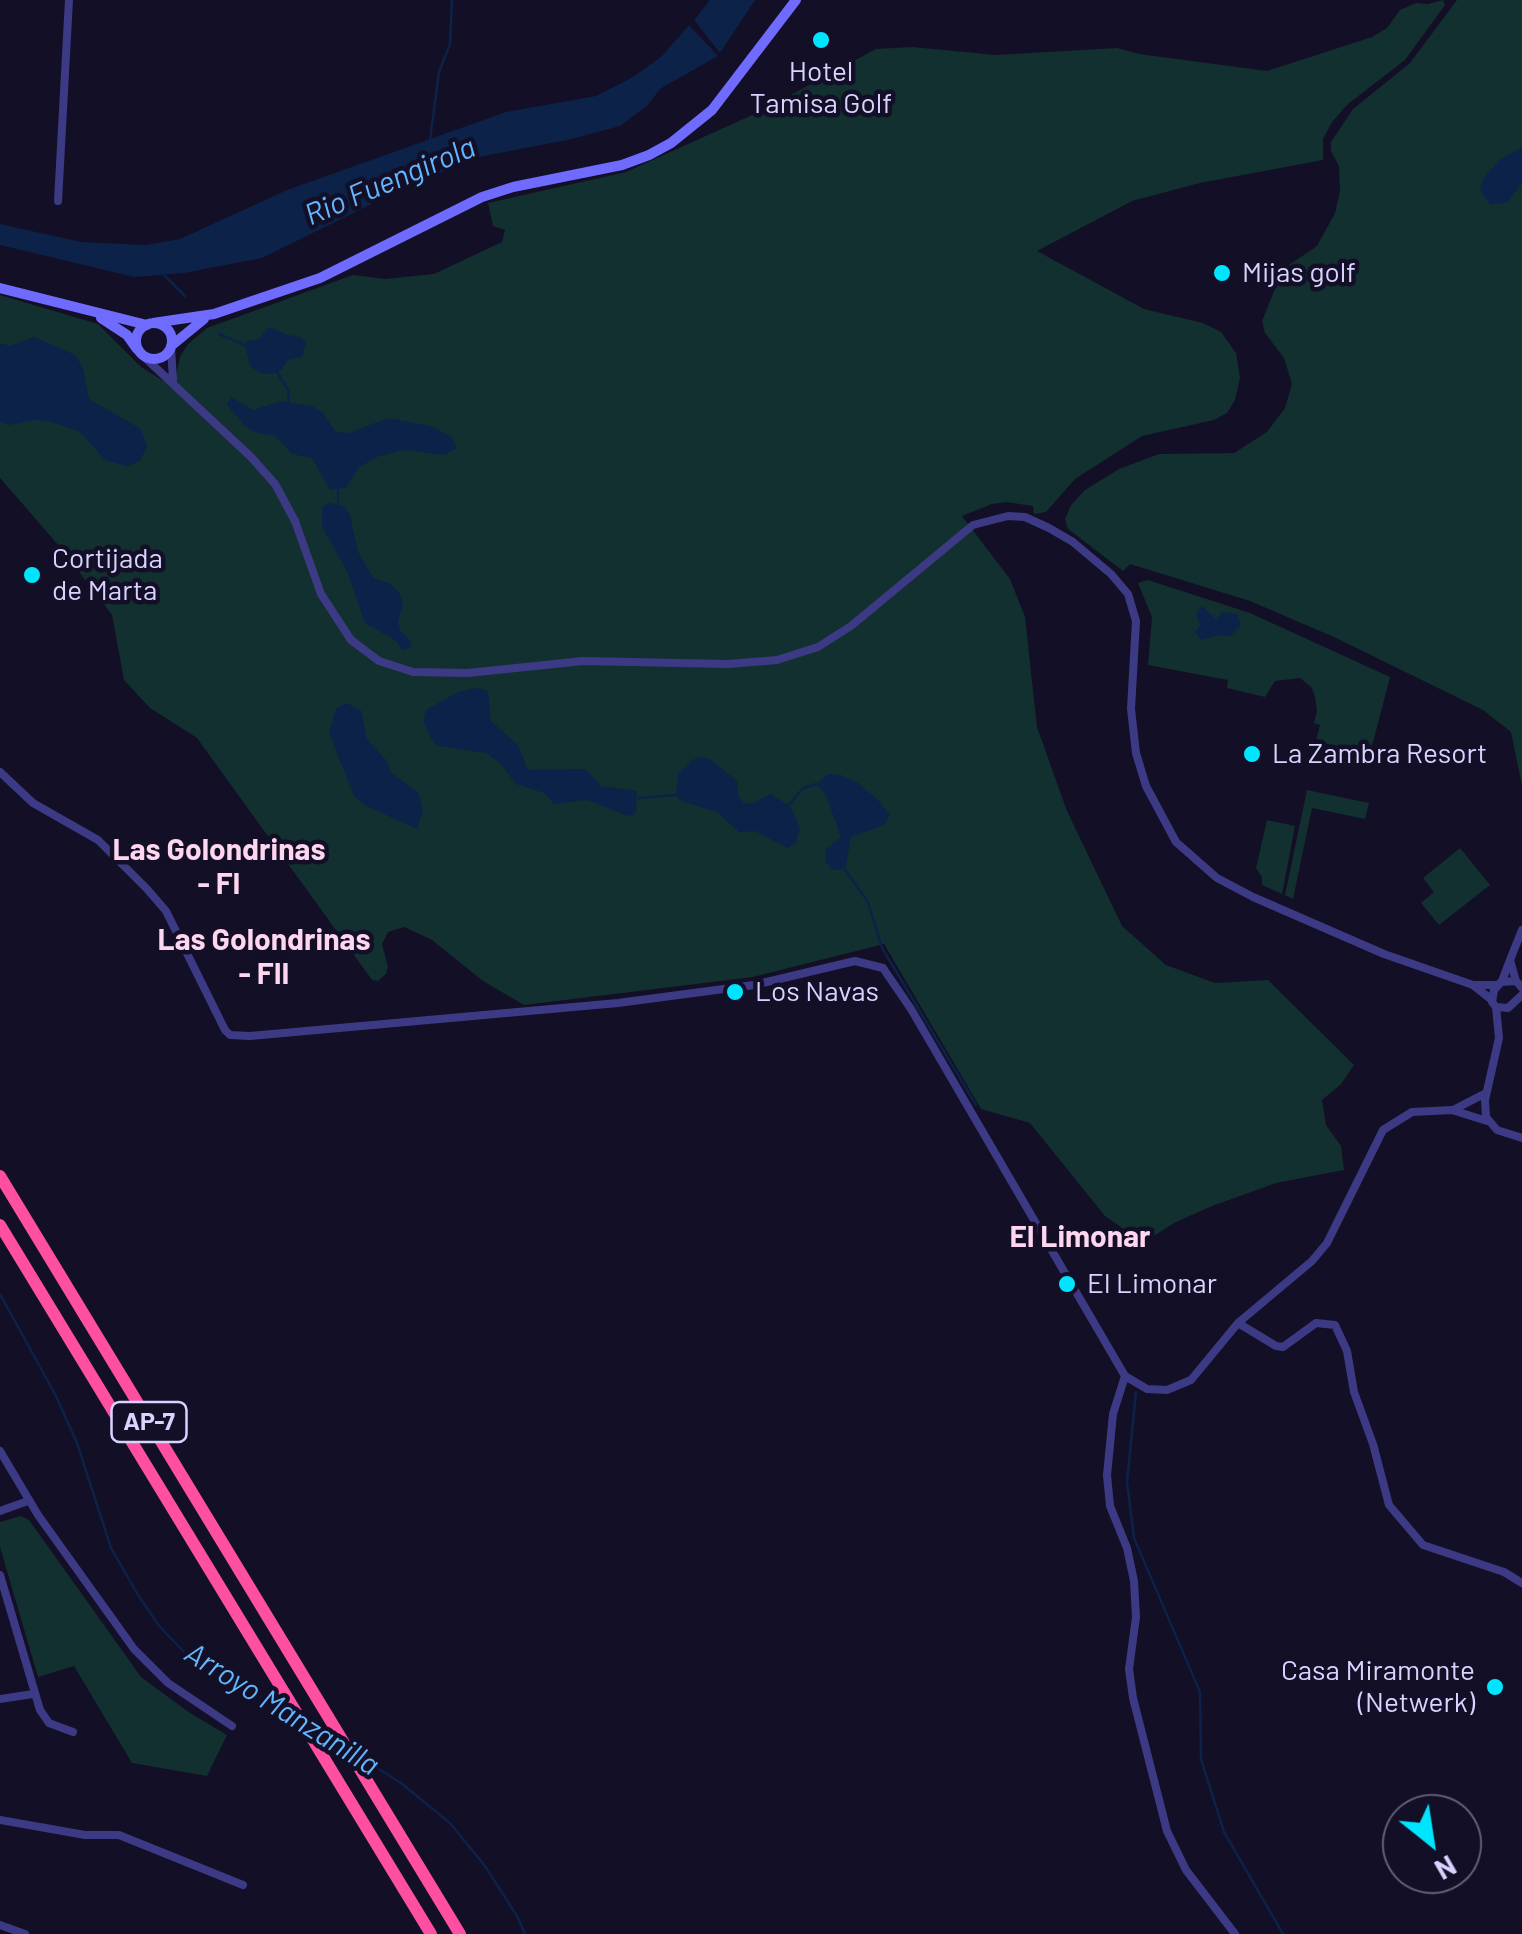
<!DOCTYPE html>
<style>
body{margin:0}
#map{position:relative;width:1522px;height:1934px;overflow:hidden;background:#130f26;font-family:Barlow,sans-serif}
canvas{display:block}
.north{position:absolute;left:1382px;top:1794px;width:100px;height:100px;box-sizing:border-box;background:#130f26;border:2px solid #625e7d;border-radius:50%;rotate:150deg;font-size:28px;font-weight:700;line-height:40px;text-align:center;color:#d9d4ff}
.north::after{content:'';display:block;margin:auto;width:35px;height:45px;background:#00e5ff;clip-path:polygon(50% 0,100% 100%,50% 72%,0 100%)}
</style>
<div id="map">
<canvas width="1522" height="1934"></canvas>
<div class="north">N</div>
</div>
<script>
const ctx = document.querySelector('canvas').getContext('2d');
ctx.lineJoin = 'round';
function fillPath(path, color) { ctx.fillStyle = color; ctx.fill(path, 'evenodd'); }
const shape = rows => new Path2D(rows.map(r => 'M' + r).join(''));
function stroke(path, color, width, dash) { ctx.strokeStyle = color; ctx.lineWidth = width; ctx.lineCap = dash ? 'butt' : 'round'; ctx.setLineDash(dash || []); ctx.stroke(path); }
function write(font, color, halo, rows, align = 'center') {
  ctx.font = font + ' Barlow,sans-serif'; ctx.lineWidth = 9; ctx.setLineDash([]); ctx.textBaseline = 'middle'; ctx.strokeStyle = halo; ctx.fillStyle = color; for (const [text, x, y, turn = 0] of rows) {
    ctx.save(); ctx.translate(x, y); ctx.rotate((+turn || 0) * Math.PI / 180); ctx.textAlign = isNaN(turn) ? turn : align; if (halo) ctx.strokeText(text, 0, 0); ctx.fillText(text, 0, 0); ctx.restore();
  }
}
const green = shape([
 [1443,0,1445,5,1405,60,1348,104,1332,122,1323,139,1323,160,1200,183,1132,201,1037,251,1144,309,1203,323,1221,332,1236,353,1240,378,1235,400,1227,413,1214,420,1142,436,1075,479,1046,512,1034,514,1033,506,1006,502,992,504,962,516,1010,579,1025,617,1037,727,1067,811,1122,926,1166,965,1215,983,1268,980,1354,1065,1341,1084,1322,1100,1326,1125,1341,1146,1344,1170,1276,1183,1212,1206,1174,1223,1143,1243,1105,1216,1030,1123,981,1109,884,944,753,977,524,1005,483,981,432,940,404,927,388,932,382,944,388,967,386,974,378,981,372,980,197,738,150,708,124,680,112,615,60,547,0,478,0,295,98,324,141,367,165,382,176,376,180,357,188,344,207,328,353,275,385,279,434,274,502,242,505,230,493,226,488,203,626,172,759,112,876,49,912,47,996,55,1117,48,1139,54,1267,71,1372,37,1387,28,1400,10,1416,3,1428,4],
 [1457,0,1522,0,1522,786,1511,732,1483,710,1336,638,1250,601,1130,564,1123,571,1068,529,1065,519,1071,505,1085,490,1119,469,1159,454,1234,453,1267,432,1285,408,1292,384,1284,358,1265,333,1262,321,1277,284,1289,265,1317,246,1335,213,1340,191,1339,166,1331,151,1331,142,1353,109,1410,63],
 [1148,580,1250,613,1390,677,1370,754,1316,741,1320,725,1314,723,1317,711,1315,697,1312,688,1300,678,1275,681,1265,697,1227,688,1228,680,1148,665,1152,617,1138,583],
 [1307,790,1369,803,1365,819,1312,808,1293,899,1285,895],
 [1267,820,1295,826,1282,894,1262,885,1262,877,1256,868],
 [1460,848,1490,885,1439,925,1421,903,1434,892,1423,878],
 [21,1516,29,1520,141,1677,190,1713,227,1735,207,1776,132,1763,74,1666,38,1677,0,1547,0,1522]
]);
const water = shape([
 [710,0,755,0,720,53,694,20],
 [689,25,718,56,660,89,648,105,620,126,572,139,479,157,400,190,262,258,184,273,134,277,0,245,0,224,81,242,146,245,180,239,287,190,506,112,596,96,633,77,662,56],
 [1522,147,1522,183,1508,202,1490,205,1480,190,1484,177,1500,160],
 [269,327,288,335,300,337,306,343,302,357,288,360,281,370,272,374,260,373,250,366,245,345,247,341,259,339],
 [34,337,75,355,83,368,89,399,141,429,147,446,140,461,127,466,105,460,80,432,53,422,36,420,8,425,0,422,0,343,10,346],
 [231,397,253,410,280,401,312,406,323,413,336,432,349,433,388,418,431,426,452,437,457,448,444,455,406,450,379,456,359,467,346,488,330,490,312,458,292,454,275,436,254,432,244,425,227,405],
 [329,503,344,506,350,515,358,552,367,567,374,578,391,584,399,593,403,603,398,622,400,630,412,642,409,649,402,650,395,640,365,623,347,571,322,527,322,507],
 [1202,606,1216,619,1223,612,1237,614,1241,626,1230,636,1219,635,1201,640,1195,632,1200,625,1196,614],
 [476,688,488,691,491,721,518,745,528,770,586,769,601,786,637,791,636,812,632,816,625,815,588,800,554,804,544,793,516,784,500,763,486,753,438,746,433,742,423,721,426,710,458,692],
 [346,703,361,710,367,739,386,760,391,773,418,792,423,811,417,829,364,805,354,796,329,733,336,709],
 [701,757,710,759,737,781,739,798,744,803,751,804,771,794,791,807,800,829,795,844,787,848,755,831,739,832,717,812,681,801,676,795,678,774,692,760],
 [828,774,841,775,858,783,876,798,890,815,884,825,851,837,846,865,840,870,833,870,825,861,826,849,841,837,827,798,817,784]
]);
const stream = shape([
 [430,140,439,72,450,44,452,0],
 [161,272,185,296],
 [219,334,245,345],
 [277,372,288,390,289,402],
 [338,503,338,491],
 [639,798,676,795],
 [789,805,803,788,817,784],
 [844,868,868,902,882,948,976,1105],
 [0,1294,56,1396,77,1443,111,1548,138,1595,160,1627,186,1654,292,1715],
 [1136,1392,1127,1482,1134,1538,1200,1692,1201,1759,1224,1832,1283,1934],
 [311,1727,339,1744],
 [358,1756,401,1783,450,1823,485,1866,517,1916,525,1934]
]);
const street = shape([
 [58,201,69,0],
 [171,347,173,380],
 [141,354,251,457,275,484,295,521,321,594,351,640,379,661,413,672,468,673,583,661,728,664,777,660,818,647,851,626,973,525,1008,516,1025,517,1049,528,1073,542,1111,574,1128,594,1136,621,1131,709,1136,753,1146,786,1176,842,1217,878,1253,897,1384,954,1473,985],
 [0,772,33,803,98,840,147,889,166,911,225,1030,230,1035,250,1036,618,1003,754,985,855,961,883,968,911,1009,1125,1376,1147,1389,1167,1390,1191,1380,1238,1323,1312,1261,1327,1243,1383,1130,1412,1112,1452,1110,1487,1121],
 [1510,960,1522,930],
 [1502,981,1510,960,1516,981],
 [1522,988,1516,981,1501,982,1494,990,1492,1002,1496,1007,1508,1008,1522,995],
 [1492,1000,1473,985,1498,985],
 [1496,1007,1499,1038,1485,1100,1486,1117,1497,1130,1522,1138],
 [1455,1109,1486,1093],
 [1238,1323,1276,1346,1283,1347,1316,1323,1335,1325,1347,1351,1354,1392,1373,1444,1389,1505,1423,1545,1504,1572,1522,1583],
 [1125,1376,1113,1414,1107,1475,1110,1506,1127,1548,1134,1581,1136,1617,1129,1669,1133,1698,1167,1831,1186,1870,1235,1934],
 [0,1451,38,1515,134,1649,168,1683,232,1726],
 [0,1511,28,1501],
 [0,1575,40,1710,49,1723,73,1732],
 [0,1699,33,1694],
 [0,1820,85,1835,119,1835,243,1885],
 [0,1925,25,1934]
]);
const secondary = shape([
 [0,288,147,325],
 [101,318,127,335,137,349],
 [153,323,214,314,320,278,482,197,513,187,622,165,649,155,671,143,712,110,796,0],
 '136 341a18 18 0 1 1 36 0a18 18 0 1 1-36 0Z',
 [171,346,204,319]
]);
const highway = shape([
 [0,1176,460,1934],
 [0,1225,431,1934]
]);
const markers = [
 [821,40,10,"#00e5ff"],
 [1222,273,10,"#00e5ff"],
 [32,575,10,"#00e5ff"],
 [1252,754,10,"#00e5ff"],
 [735,992,10,"#00e5ff"],
 [1067,1284,10,"#00e5ff"],
 [1495,1687,10,"#00e5ff"]
];
const shields = [
 [149,1422,75]
];
const shieldNames = [
 ["AP-7",149,1422]
];
const poiNames = [
 ["Hotel",821,72,"center"],
 ["Tamisa Golf",821,104,"center"],
 ["Mijas golf",1242,273],
 ["Cortijada",52,559],
 ["de Marta",52,591],
 ["La Zambra Resort",1272,754],
 ["Los Navas",755,992],
 ["El Limonar",1087,1284],
 ["Casa Miramonte",1475,1671,"right"],
 ["(Netwerk)",1475,1703,"right"]
];
const waterNames = [
 ["Rio Fuengirola",390,181,-23],
 ["Arroyo Manzanilla",282,1709,32]
];
const neighbourhoodNames = [
 ["Las Golondrinas",219,850],
 ["- FI",219,884],
 ["Las Golondrinas",264,940],
 ["- FII",264,974],
 ["El Limonar",1080,1237]
];
fillPath(green, '#12302f');
fillPath(water, '#0c2248');
stroke(stream, '#0c2248', 2.5);
stroke(street, '#3d3a85', 8);
stroke(secondary, '#6f6bff', 10);
stroke(highway, '#ff4fa3', 12);
for (const [x, y, r, color] of markers) { const dot = new Path2D(); dot.arc(x, y, r, 0, 2 * Math.PI); ctx.fillStyle = color; ctx.fill(dot); stroke(dot, '#130f26', 4); }
for (const [x, y, w] of shields) { const box = new Path2D(); box.roundRect(x - w / 2, y - 20, w, 40, 8); ctx.fillStyle = '#130f26'; ctx.fill(box); stroke(box, '#d9d4ff', 2.5); }
write('bold 25px', '#d9d4ff', null, shieldNames);
write('28px', '#d9d4ff', '#130f26', poiNames, 'left');
write('italic 30px', '#62b6ff', '#130f26', waterNames);
write('bold 30px', '#ffd6f0', '#130f26', neighbourhoodNames);
</script>
